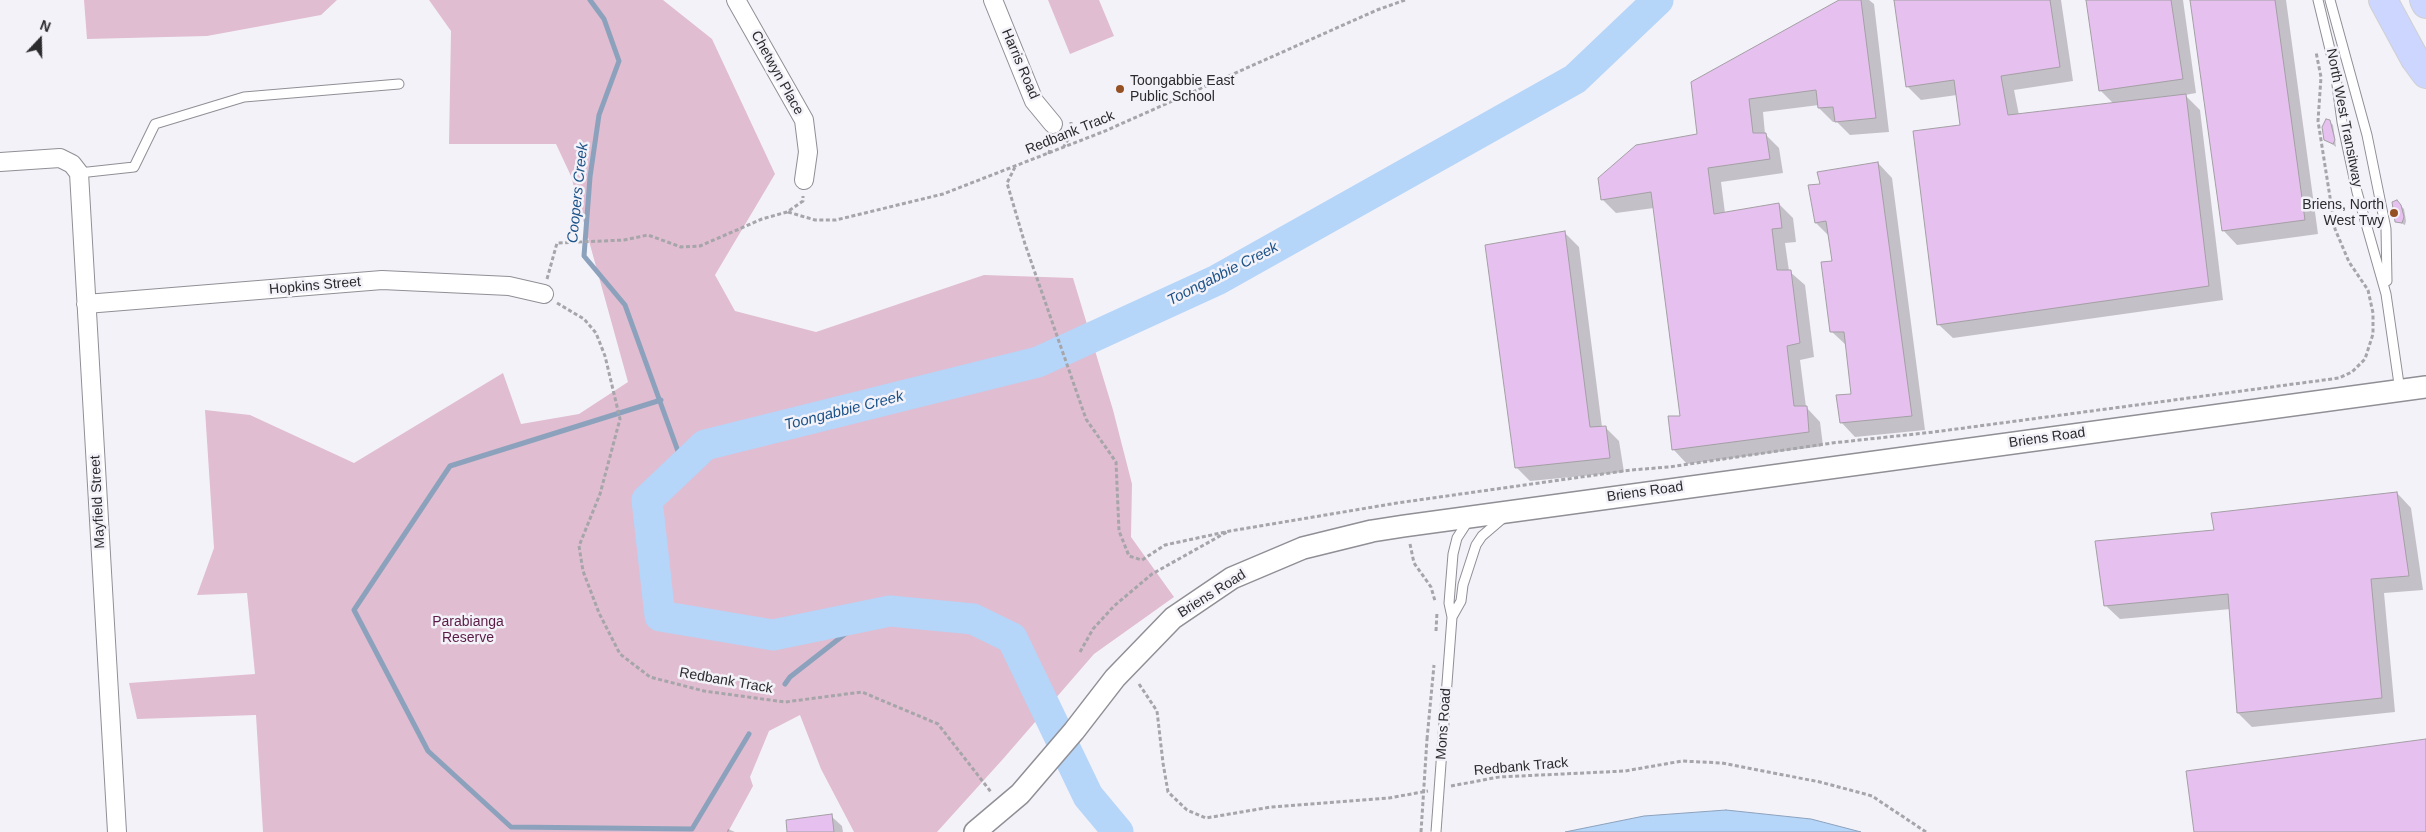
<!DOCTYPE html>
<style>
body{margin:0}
#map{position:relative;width:2426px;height:832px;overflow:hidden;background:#f4f2f9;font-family:Helvetica,sans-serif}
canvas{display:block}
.north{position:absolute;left:15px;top:15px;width:50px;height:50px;-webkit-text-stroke:4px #f4f2f9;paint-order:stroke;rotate:21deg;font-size:14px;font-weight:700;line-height:20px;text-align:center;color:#2b2b2d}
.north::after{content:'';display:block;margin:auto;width:18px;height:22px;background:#2b2b2d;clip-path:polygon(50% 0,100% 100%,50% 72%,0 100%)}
</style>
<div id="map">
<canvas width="2426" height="832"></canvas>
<div class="north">N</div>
</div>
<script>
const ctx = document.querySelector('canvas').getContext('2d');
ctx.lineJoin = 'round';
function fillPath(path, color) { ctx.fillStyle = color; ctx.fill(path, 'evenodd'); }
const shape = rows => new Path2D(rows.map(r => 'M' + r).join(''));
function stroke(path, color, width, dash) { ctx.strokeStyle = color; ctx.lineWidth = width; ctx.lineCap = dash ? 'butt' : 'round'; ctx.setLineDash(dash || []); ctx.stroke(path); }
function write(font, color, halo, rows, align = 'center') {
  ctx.font = font + ' Helvetica,sans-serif'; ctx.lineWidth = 5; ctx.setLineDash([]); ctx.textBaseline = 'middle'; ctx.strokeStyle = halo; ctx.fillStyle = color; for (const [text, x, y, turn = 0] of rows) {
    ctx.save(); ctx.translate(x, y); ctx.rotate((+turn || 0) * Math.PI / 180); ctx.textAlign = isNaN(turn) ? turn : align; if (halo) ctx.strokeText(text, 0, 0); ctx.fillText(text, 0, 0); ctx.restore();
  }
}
const green = shape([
 [84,0,337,0,321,15,207,36,87,39],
 [429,0,663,0,712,39,775,174,715,275,735,311,816,332,984,275,1073,278,1113,410,1132,484,1131,537,1174,597,1094,654,1003,759,937,832,854,832,821,769,800,715,769,731,750,777,753,786,728,832,263,832,256,715,137,719,129,683,255,674,247,593,197,595,214,548,205,410,250,415,354,463,503,373,521,424,579,414,628,382,571,176,556,144,449,144,451,31],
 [1048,0,1099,0,1114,36,1070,54]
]);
const water = shape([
 [1726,810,1811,819,1861,832,1565,832,1644,816,1726,810]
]);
const shadow = shape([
 [1842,0,1869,0,1874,4,1889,132,1850,135,1837,122,1833,122,1819,108,1819,105,1763,112,1765,134,1779,148,1783,173,1721,182,1725,213,1779,204,1793,218,1796,242,1785,243,1789,271,1805,285,1814,357,1800,360,1806,407,1820,422,1823,446,1687,464,1673,449,1682,417,1654,208,1616,213,1602,199,1698,135],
 [1895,0,2061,0,2073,81,2014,90,2019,115,2114,104,2100,90,2087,0,2183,0,2196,93,2185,95,2200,110,2223,300,1953,338,1938,324,1961,126,1957,95,1921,100,1907,86],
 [2192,0,2286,0,2318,234,2237,245,2223,230],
 [2329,121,2333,125,2336,147,2325,139],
 [1878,163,1892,178,1925,430,1855,437,1841,422,1852,395,1847,346,1831,331,1834,262,1830,237,1816,223,1810,186,1821,185],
 [2396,201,2404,209,2406,221,2405,225,2396,221],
 [1565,233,1579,247,1602,427,1605,427,1619,441,1624,472,1530,481,1516,467],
 [2397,493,2411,508,2423,590,2384,593,2395,712,2252,727,2238,713,2231,609,2120,619,2105,605,2216,531],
 [831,816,842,826,843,832,789,832],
 [728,829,735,832,727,832]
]);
const stream = shape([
 [590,0,604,19,619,61,599,115,590,177,584,256,625,305,683,465],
 [661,400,450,466,354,610,428,751,511,827,692,829,749,734],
 [785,684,790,677,868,616]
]);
const river = shape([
 [1118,832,1088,796,1012,638,973,619,890,611,773,635,660,616,647,500,705,445,1038,362,1217,280,1575,79,1658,0]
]);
const building = shape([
 [1839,0,1861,0,1876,118,1835,122,1833,107,1818,108,1816,90,1749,99,1753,133,1766,133,1770,159,1708,168,1714,214,1779,203,1782,228,1772,229,1777,270,1791,270,1800,343,1787,346,1794,406,1807,406,1809,432,1672,450,1668,416,1680,416,1651,192,1601,200,1598,178,1636,145,1697,134,1691,82,1839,0],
 [1894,0,2050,0,2060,67,2001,76,2008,115,2186,94,2209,286,1937,325,1913,131,1960,125,1954,80,1906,87,1894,0],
 [2086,0,2171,0,2183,79,2099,91,2086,0],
 [2190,0,2275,0,2305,220,2222,231,2190,0],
 [2326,119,2330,120,2335,140,2333,144,2324,140,2322,127,2326,119],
 [1878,162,1912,416,1840,423,1836,395,1851,394,1844,332,1830,332,1821,262,1832,261,1826,221,1815,223,1808,185,1820,184,1817,172,1878,162],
 [2397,200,2401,205,2404,217,2402,223,2395,222,2392,202,2397,200],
 [1565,231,1590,427,1606,426,1610,458,1515,468,1485,245,1565,231],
 [2397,492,2409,576,2371,579,2382,698,2237,713,2228,594,2104,606,2095,541,2214,530,2211,513,2397,492],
 [2426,739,2426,832,2194,832,2186,771,2426,739],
 [832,814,834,832,787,832,786,820,832,814]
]);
const path = shape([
 [1063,148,1071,134,1071,122],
 [1049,154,1051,140],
 [1015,167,1007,183,1025,244,1086,419,1116,462,1119,531,1129,556,1142,560,1165,545,1230,531,1397,503,1631,470,1669,467,1832,443,1934,432,2339,378,2352,372,2365,359,2373,334,2373,313,2368,290,2349,262,2335,229,2318,121,2321,77,2316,52],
 [788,212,815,220,836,220,943,194,1105,131,1377,10,1405,0],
 [547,279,557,243,624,240,648,235,681,247,700,246,762,219,787,212,803,201,803,196],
 [557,303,584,319,596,333,605,356,620,419,600,494,579,546,583,571,599,613,620,654,650,677,704,691,785,702,862,692,938,724,991,792],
 [1410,544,1414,563,1431,587,1435,601],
 [1436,631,1437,612],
 [1080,652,1093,629,1114,606,1152,574,1227,532],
 [1139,684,1157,711,1163,763,1168,792,1187,810,1206,818,1271,807,1389,798,1428,791],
 [1427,739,1434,665],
 [1451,786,1499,777,1625,771,1682,761,1722,763,1820,782,1865,794,1872,796,1926,832]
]);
const service = shape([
 [2318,0,2335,70,2342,122,2357,192,2386,294,2400,391],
 [2330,0,2367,135,2386,229,2387,281],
 [79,173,134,167,155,124,244,97,399,84],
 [1452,617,1461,601,1463,585,1476,545,1482,536,1503,518],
 [1443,736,1452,617,1449,603,1453,554,1457,538,1468,521]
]);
const minor = shape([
 [736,0,804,120,808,152,804,180],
 [993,0,1034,101,1053,124],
 [0,162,60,158,72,164,79,173,117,832],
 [86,304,382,280,509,286,544,294]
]);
const tertiary = shape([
 [975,832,1020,794,1074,731,1115,678,1173,618,1232,578,1303,548,1372,531,1404,526,2426,387]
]);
const trunk = shape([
 [2383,0,2415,59,2426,74],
 [2424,0,2426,4]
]);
const pathBridge = shape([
 [1421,832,1427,739]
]);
const serviceBridge = shape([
 [1436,832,1443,736]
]);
const markers = [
 [1120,89,5,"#955124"],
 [2394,213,5,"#955124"]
];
const streetNames = [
 ["Harris Road",1020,64,67],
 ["Chetwyn Place",777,73,61],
 ["North West Transitway",2344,118,79],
 ["Redbank Track",1070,133,-22],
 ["Hopkins Street",315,286,-5],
 ["Briens Road",2047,438,-8],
 ["Briens Road",1645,492,-8],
 ["Mayfield Street",98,502,-93],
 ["Briens Road",1212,594,-32],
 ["Redbank Track",726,681,10],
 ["Mons Road",1444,724,-86],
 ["Redbank Track",1521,767,-5]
];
const poiNames = [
 ["Toongabbie East",1130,81],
 ["Public School",1130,97],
 ["Briens, North",2384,205,"right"],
 ["West Twy",2384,221,"right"]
];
const parkNames = [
 ["Parabianga",468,622],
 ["Reserve",468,638]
];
const waterNames = [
 ["Coopers Creek",578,193,-84],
 ["Toongabbie Creek",1223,274,-27],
 ["Toongabbie Creek",844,411,-14]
];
fillPath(green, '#e0bdd1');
fillPath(water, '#b5d5f9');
stroke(water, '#8ca2bc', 1);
fillPath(shadow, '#0003');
stroke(stream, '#8ca2bc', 5);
stroke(river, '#b5d5f9', 31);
fillPath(building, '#e6c0ef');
stroke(building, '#a39fa4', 1);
stroke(service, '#908f95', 11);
stroke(minor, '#908f95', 20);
stroke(tertiary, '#908f95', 24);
stroke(trunk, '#d0d0d1', 30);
stroke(path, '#a6a5aa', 3, [4, 2.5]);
stroke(service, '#fff', 9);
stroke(minor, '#fff', 18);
stroke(tertiary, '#fff', 21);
stroke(trunk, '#ccd6ff', 28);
stroke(serviceBridge, '#908f95', 11, []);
stroke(pathBridge, '#a6a5aa', 3, [4, 2.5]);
stroke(serviceBridge, '#fff', 9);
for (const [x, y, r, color] of markers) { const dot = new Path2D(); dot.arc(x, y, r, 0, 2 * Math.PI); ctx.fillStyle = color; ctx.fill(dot); stroke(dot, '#f4f2f9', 2); }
write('14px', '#2b2b2d', '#f4f2f9', streetNames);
write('14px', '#2b2b2d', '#f4f2f9', poiNames, 'left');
write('14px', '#5a1c46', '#f4f2f9', parkNames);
write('italic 15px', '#1c5389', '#f4f2f9', waterNames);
</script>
